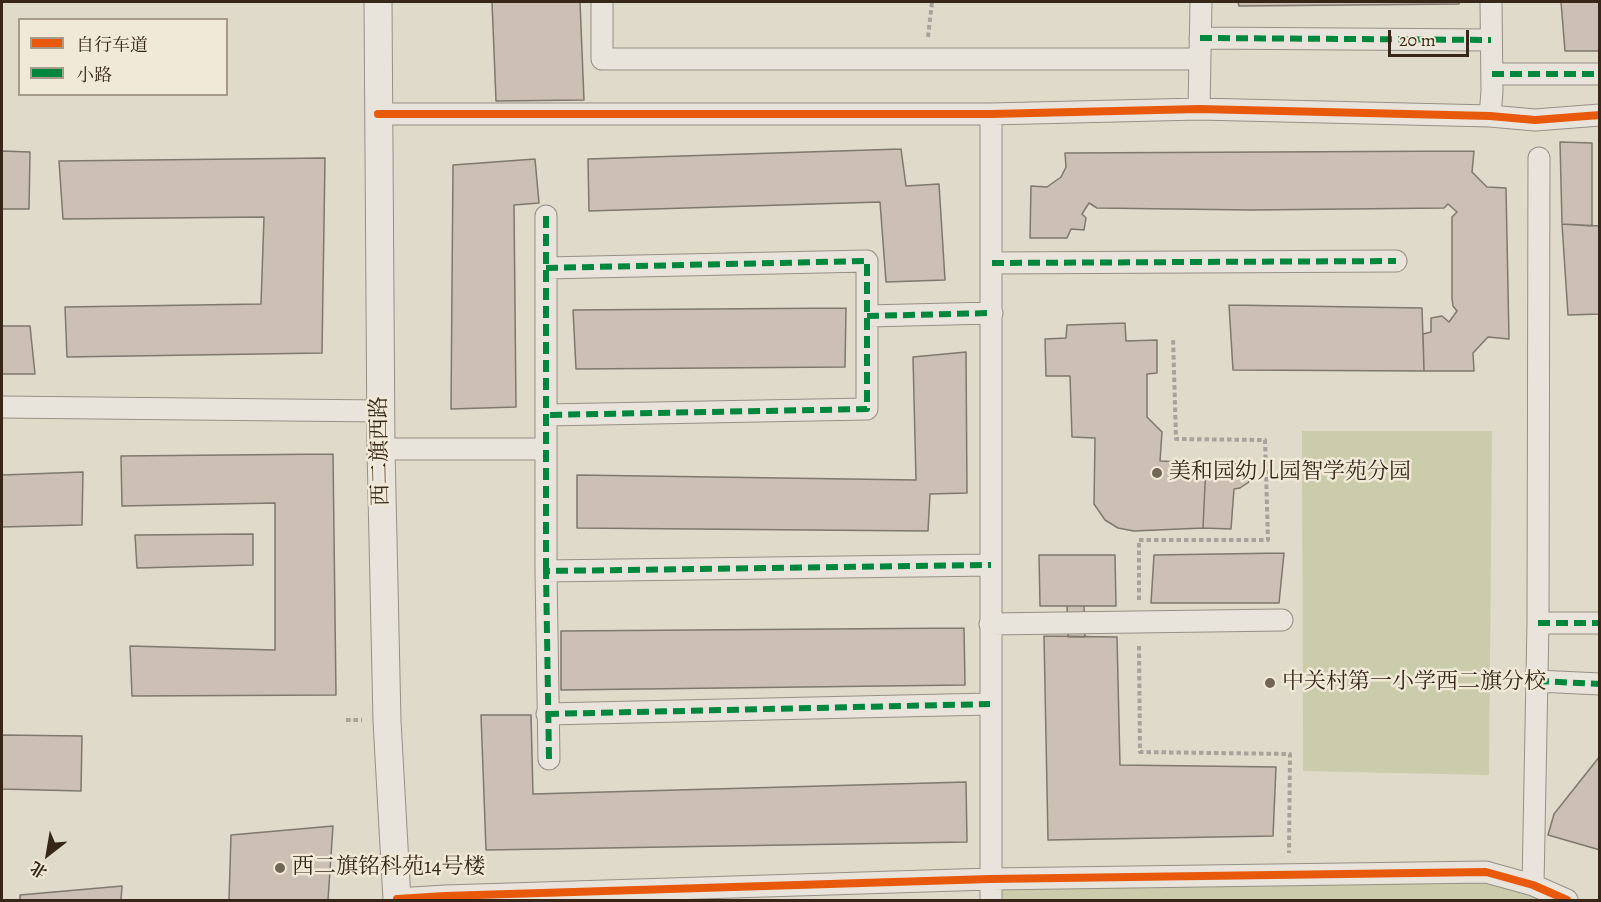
<!DOCTYPE html>
<meta charset="utf-8">
<style>
body{margin:0}
#map{position:relative;width:1601px;height:902px;overflow:hidden;background:#e0dacb;font-family:Alegreya,"Noto Serif SC",serif}
canvas{display:block}
.frame{position:absolute;inset:0;border:3px solid #362719;pointer-events:none}
.legend{position:absolute;left:18px;top:18px;width:210px;height:78px;box-sizing:border-box;background:#f1e9d7;border:2px solid #a69b8b;margin:0;padding:8px 10px;list-style:none;font-size:18px;color:#362719}
.legend li{display:flex;align-items:center;gap:12px;height:30px}
.legend b{width:30px;border:2px solid #a69b8b}
.north{position:absolute;left:18px;top:824px;width:60px;height:60px;-webkit-text-stroke:4px #f1e9d7;paint-order:stroke;rotate:211deg;font-size:16px;font-weight:700;line-height:24px;text-align:center;color:#362719}
.north::after{content:'';display:block;margin:auto;width:21px;height:27px;background:#362719;clip-path:polygon(50% 0,100% 100%,50% 72%,0 100%)}
.scale{position:absolute;left:1388px;top:30px;width:81px;height:27px;box-sizing:border-box;border:3px solid #362719;border-top:0;padding-left:8px;font-size:18px;line-height:21px;white-space:nowrap;color:#362719;-webkit-text-stroke:4px #f1e9d7;paint-order:stroke}
</style>
<div id="map">
<canvas width="1601" height="902"></canvas>
<div class="frame"></div>
<ul class="legend">
<li><b style="height:8px;background:#e8590c"></b>自行车道</li>
<li><b style="height:8px;background:#00873e"></b>小路</li>
</ul>
<div class="north">北</div>
<div class="scale">20 m</div>
</div>
<script>
const ctx = document.querySelector('canvas').getContext('2d');
ctx.lineJoin = 'round';
function fillPath(path, color) { ctx.fillStyle = color; ctx.fill(path, 'evenodd'); }
const shape = rows => new Path2D(rows.map(r => 'M' + r).join(''));
function stroke(path, color, width, dash) { ctx.strokeStyle = color; ctx.lineWidth = width; ctx.lineCap = dash ? 'butt' : 'round'; ctx.setLineDash(dash || []); ctx.stroke(path); }
function write(font, color, halo, rows, align = 'center') {
  ctx.font = font + ' Alegreya,"Noto Serif SC",serif'; ctx.lineWidth = 5; ctx.setLineDash([]); ctx.textBaseline = 'middle'; ctx.strokeStyle = halo; ctx.fillStyle = color; for (const [text, x, y, turn = 0] of rows) {
    ctx.save(); ctx.translate(x, y); ctx.rotate((+turn || 0) * Math.PI / 180); ctx.textAlign = isNaN(turn) ? turn : align; if (halo) ctx.strokeText(text, 0, 0); ctx.fillText(text, 0, 0); ctx.restore();
  }
}
const green = shape([
 [1302,431,1492,431,1489,775,1303,771],
 [1486,872,1567,900,991,900,990,879]
]);
const building = shape([
 [492,2,580,2,584,100,496,101,492,2],
 [1238,2,1459,2,1459,4,1239,6,1238,2],
 [1561,2,1600,2,1600,51,1565,51,1561,2],
 [1560,142,1592,143,1592,226,1562,224,1560,142],
 [901,149,906,186,939,184,945,280,886,282,880,202,589,211,588,159,901,149],
 [2,151,30,152,29,209,2,209,2,151],
 [1474,151,1472,172,1487,187,1506,188,1509,339,1488,337,1473,353,1474,371,1424,371,1423,334,1431,332,1431,318,1442,316,1449,322,1457,311,1453,306,1452,298,1452,217,1457,212,1448,204,1444,208,1251,210,1097,208,1089,203,1082,214,1086,218,1084,230,1071,229,1067,238,1030,238,1031,186,1047,187,1061,177,1066,167,1065,153,1474,151],
 [325,158,322,353,67,357,65,307,261,304,264,217,63,219,59,161,325,158],
 [535,159,539,203,514,205,516,407,451,409,453,165,535,159],
 [1562,224,1600,226,1600,314,1568,315,1562,224],
 [1229,305,1422,308,1424,371,1233,370,1229,305],
 [846,308,845,367,576,369,573,310,846,308],
 [1125,323,1126,341,1157,340,1157,373,1147,374,1147,417,1162,432,1160,461,1206,463,1203,528,1134,531,1118,528,1105,520,1094,504,1095,438,1072,437,1070,376,1046,376,1045,339,1066,338,1067,325,1125,323],
 [2,326,30,326,35,374,2,374,2,326],
 [966,352,967,493,930,494,928,531,577,528,577,475,916,480,913,357,966,352],
 [333,454,336,695,132,696,130,646,275,650,275,503,122,506,121,456,333,454],
 [1206,463,1240,464,1249,469,1249,482,1240,488,1234,489,1231,529,1203,528,1206,463],
 [83,472,82,525,2,527,2,475,83,472],
 [253,534,253,565,137,568,135,535,253,534],
 [1284,553,1279,603,1151,603,1154,555,1284,553],
 [1039,555,1115,555,1116,606,1040,606,1039,555],
 [1067,606,1084,606,1085,637,1068,637,1067,606],
 [964,628,965,685,561,690,561,631,964,628],
 [1044,636,1117,637,1120,765,1276,767,1273,836,1048,840,1044,636],
 [481,715,531,715,533,794,966,782,967,842,486,850,481,715],
 [2,735,82,736,81,791,2,789,2,735],
 [1600,756,1600,850,1548,835,1554,814,1600,756],
 [333,826,328,900,229,900,231,835,333,826],
 [122,886,121,900,20,900,20,895,122,886]
]);
const path = shape([
 [928,37,932,2],
 [1139,600,1139,540,1268,540,1265,440,1176,439,1173,337],
 [1139,646,1140,752,1290,754,1289,853],
 [346,720,362,720]
]);
const minor = shape([
 [602,2,602,59,1200,59],
 [1200,38,1491,40],
 [1492,74,1600,74],
 [1199,109,1201,2],
 [378,114,991,114,1199,109,1490,116,1535,120,1600,115],
 [1490,116,1492,91,1491,2],
 [546,216,546,571],
 [992,263,1396,261],
 [546,268,867,261,867,409,546,415],
 [867,316,992,313],
 [2,407,381,411],
 [381,449,546,449],
 [1538,623,1600,623],
 [990,624,1282,620],
 [1537,681,1600,684],
 [547,714,990,704],
 [549,759,546,571,991,565],
 [1533,885,1538,623,1539,158],
 [397,899,445,896,990,879,1486,872,1533,885,1567,900],
 [991,900,991,114]
]);
const tertiary = shape([
 [378,2,381,449,387,721,397,900]
]);
const quiet = shape([
 [1200,38,1491,40],
 [1492,74,1600,74],
 [546,216,546,571],
 [992,263,1396,261],
 [546,268,867,261,867,409,546,415],
 [867,316,992,313],
 [1538,623,1600,623],
 [1537,681,1600,684],
 [547,714,990,704],
 [549,759,546,571,991,565]
]);
const cycleway = shape([
 [378,114,991,114,1199,109,1490,116,1535,120,1600,115],
 [397,899,445,896,990,879,1486,872,1533,885,1567,900]
]);
const markers = [
 [1157,473,6,"#726657"],
 [1270,683,6,"#726657"],
 [280,868,6,"#726657"]
];
const streetNames = [
 ["西二旗西路",381,451,-91]
];
const poiNames = [
 ["美和园幼儿园智学苑分园",1169,473],
 ["中关村第一小学西二旗分校",1282,683],
 ["西二旗铭科苑14号楼",292,868]
];
fillPath(green, '#caccac');
fillPath(building, '#ccbfb3');
stroke(building, '#7e786e', 1.5);
stroke(minor, '#969086', 23);
stroke(tertiary, '#969086', 29);
stroke(path, '#a7a39c', 4, [4.5, 3]);
stroke(minor, '#e8e4dc', 21);
stroke(tertiary, '#e8e4dc', 27);
stroke(quiet, '#00873e', 6, [12, 6]);
stroke(cycleway, '#e8590c', 8);
for (const [x, y, r, color] of markers) { const dot = new Path2D(); dot.arc(x, y, r, 0, 2 * Math.PI); ctx.fillStyle = color; ctx.fill(dot); stroke(dot, '#f1e9d7', 2); }
write('22px', '#362719', '#f1e9d7', streetNames);
write('22px', '#362719', '#f1e9d7', poiNames, 'left');
</script>
